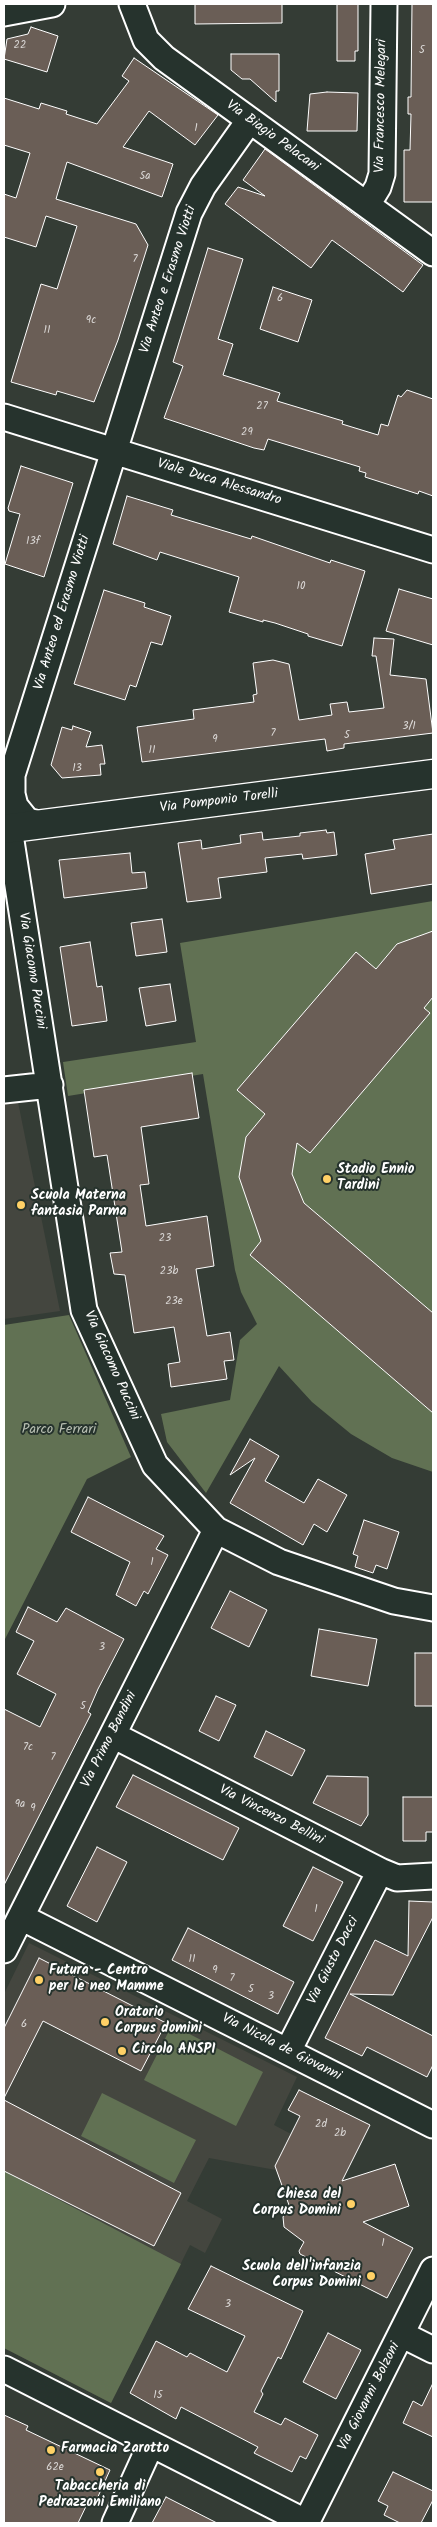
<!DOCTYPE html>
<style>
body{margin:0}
#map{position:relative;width:437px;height:2527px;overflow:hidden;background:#343c35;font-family:Kalam,sans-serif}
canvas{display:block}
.frame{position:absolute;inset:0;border:5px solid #fff;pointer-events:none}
</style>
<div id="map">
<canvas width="437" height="2527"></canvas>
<div class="frame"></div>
</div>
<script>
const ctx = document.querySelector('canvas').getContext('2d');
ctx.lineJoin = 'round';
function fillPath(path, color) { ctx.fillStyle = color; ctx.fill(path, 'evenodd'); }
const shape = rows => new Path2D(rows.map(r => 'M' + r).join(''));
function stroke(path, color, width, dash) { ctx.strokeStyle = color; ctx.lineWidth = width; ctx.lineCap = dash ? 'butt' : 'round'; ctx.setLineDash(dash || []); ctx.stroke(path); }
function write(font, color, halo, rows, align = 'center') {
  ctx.font = font + ' Kalam,sans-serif'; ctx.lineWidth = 4; ctx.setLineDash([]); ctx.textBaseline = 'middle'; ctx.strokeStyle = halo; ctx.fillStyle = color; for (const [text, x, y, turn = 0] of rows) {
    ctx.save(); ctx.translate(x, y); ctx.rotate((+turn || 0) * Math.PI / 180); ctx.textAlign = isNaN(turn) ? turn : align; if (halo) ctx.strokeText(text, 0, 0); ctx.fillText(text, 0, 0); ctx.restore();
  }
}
const built = shape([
 [17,1097,60,1311,4,1319,4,1099],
 [29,1943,297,2077,274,2125,291,2134,278,2159,281,2166,276,2170,209,2158,187,2201,222,2219,205,2253,190,2245,111,2403,4,2348,4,1994]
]);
const green = shape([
 [433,901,433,1472,392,1458,351,1434,312,1402,279,1366,206,1493,167,1442,161,1414,230,1400,240,1340,257,1324,241,1292,235,1270,203,1074,68,1096,63,1062,196,1042,180,943],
 [69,1315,131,1457,87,1479,4,1641,4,1325],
 [172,2025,263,2072,236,2126,144,2080],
 [102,2093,196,2140,174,2183,81,2136],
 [4,2171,181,2264,111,2403,4,2348]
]);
const building = shape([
 [195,4,282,4,282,23,195,24,195,4],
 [337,4,358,4,358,51,355,51,355,61,337,61,337,4],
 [412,4,433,4,433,202,404,202,404,150,410,150,411,114,408,114,408,97,411,97,412,4],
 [31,27,58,36,47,72,4,59,7,39,28,34,31,27],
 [231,54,279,54,279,91,276,91,276,102,250,79,242,79,231,70,231,54],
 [134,58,218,115,195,145,149,111,123,147,173,164,162,197,67,162,56,199,136,224,148,245,118,340,94,402,57,391,56,395,11,382,41,284,57,289,77,226,46,216,36,247,4,237,4,194,16,198,30,153,4,145,4,98,39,109,41,103,67,111,66,114,97,124,129,81,122,76,134,58],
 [327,92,358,93,357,131,307,131,310,94,327,92],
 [265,149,423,265,403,292,332,240,311,268,225,204,238,187,265,196,243,180,265,149],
 [208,248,243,259,218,339,233,344,223,375,280,393,277,401,343,421,342,424,378,435,381,424,388,426,398,395,401,397,407,390,433,399,433,496,419,491,418,494,365,477,366,473,359,471,360,467,268,439,264,450,254,448,164,418,183,366,173,362,208,248],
 [273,287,312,300,298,342,260,329,273,287],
 [21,466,73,483,44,577,5,564,20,514,9,511,8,508,21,466],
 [127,496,173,510,171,515,251,539,252,536,330,563,331,560,365,571,342,646,308,636,308,634,275,623,263,620,263,622,229,612,239,577,160,552,157,560,113,544,127,496],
 [399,589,433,599,433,645,386,631,399,589],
 [104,590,145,603,144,607,171,616,162,645,151,642,136,687,130,685,125,700,74,684,104,590],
 [374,638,394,639,390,675,426,679,433,733,344,744,344,748,327,751,325,739,142,762,137,727,194,719,193,710,254,702,253,695,257,694,253,663,273,660,289,664,299,720,332,715,330,704,347,702,349,712,384,708,376,656,372,656,374,638],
 [73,726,91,732,86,747,102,745,105,764,100,764,101,775,62,778,51,765,62,727,72,730,73,726],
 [326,830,327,833,334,832,337,855,303,859,302,854,265,858,267,872,218,878,221,898,187,902,178,843,201,840,202,849,241,843,240,835,262,832,263,840,300,836,300,833,326,830],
 [433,834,433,884,371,894,365,854,395,849,393,840,433,834],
 [130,853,132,873,145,872,147,888,64,898,59,860,130,853],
 [162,919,167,952,136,956,131,923,162,919],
 [433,931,433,997,424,1008,430,1013,310,1153,297,1143,292,1174,304,1203,433,1313,433,1413,250,1255,261,1241,239,1177,246,1137,265,1114,237,1090,356,952,376,969,397,944,433,931],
 [90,942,97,987,102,986,107,1021,72,1026,60,947,90,942],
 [170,984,176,1021,146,1026,139,988,170,984],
 [192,1073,199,1118,141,1127,149,1184,140,1185,146,1226,207,1216,214,1266,196,1269,207,1336,230,1332,234,1360,224,1361,227,1379,171,1387,168,1364,180,1362,174,1327,134,1333,125,1275,114,1274,110,1253,122,1252,107,1155,94,1157,84,1090,192,1073],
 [250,1439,279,1456,265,1481,304,1503,318,1479,347,1495,327,1532,314,1524,303,1545,230,1503,255,1458,230,1475,250,1439],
 [88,1497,164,1536,156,1549,168,1555,148,1594,144,1591,136,1606,116,1595,130,1562,71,1532,88,1497],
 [364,1520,399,1532,387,1569,376,1565,373,1573,355,1567,358,1556,353,1554,364,1520],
 [230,1591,267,1610,249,1647,211,1628,230,1591],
 [28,1607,57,1622,66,1608,124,1639,98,1689,88,1712,91,1714,4,1885,4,1709,40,1727,56,1694,17,1674,34,1641,16,1632,28,1607],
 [319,1629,377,1639,368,1686,311,1676,319,1629],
 [415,1653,433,1653,433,1706,415,1706,415,1653],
 [216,1696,236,1705,219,1741,199,1731,216,1696],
 [266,1731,305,1750,292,1776,254,1757,266,1731],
 [133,1775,239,1828,223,1860,116,1807,133,1775],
 [327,1776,368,1777,368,1815,361,1826,313,1803,327,1776],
 [403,1797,433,1797,433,1832,426,1832,426,1841,403,1841,403,1797],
 [97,1847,127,1862,97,1922,67,1906,97,1847],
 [313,1867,343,1882,313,1941,283,1926,313,1867],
 [409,1901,433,1902,433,1917,393,1995,350,1994,433,2036,433,2065,427,2077,367,2047,362,2056,325,2038,375,1940,408,1956,409,1901],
 [188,1928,294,1982,278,2014,172,1960,188,1928],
 [39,1958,166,2023,141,2071,43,2021,4,2098,4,2028,39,1958],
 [299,2090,370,2125,342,2181,395,2164,409,2206,363,2222,413,2248,387,2298,300,2254,299,2251,304,2242,284,2227,283,2217,289,2205,275,2166,300,2116,288,2110,299,2090],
 [4,2100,181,2193,154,2246,4,2171,4,2100],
 [211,2266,303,2311,281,2359,278,2357,261,2391,263,2394,254,2412,281,2425,285,2418,318,2435,306,2459,300,2456,292,2472,254,2453,258,2447,181,2407,176,2419,130,2393,156,2341,187,2357,190,2353,227,2372,245,2336,188,2309,211,2266],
 [328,2333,361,2350,336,2399,303,2382,328,2333],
 [433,2383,433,2437,403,2423,413,2401,422,2406,433,2383],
 [4,2415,28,2426,26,2430,110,2470,96,2501,90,2498,78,2523,4,2523,4,2415],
 [393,2472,433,2491,433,2500,421,2523,400,2523,384,2515,388,2506,378,2501,393,2472],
 [166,2497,217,2523,152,2523,166,2497]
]);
const minor = shape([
 [132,4,146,40,164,58,433,253],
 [4,13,52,4],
 [367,205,378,187,382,174,384,4],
 [4,417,433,550],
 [4,818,9,828,84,1310,155,1465,216,1530,279,1562,394,1601,433,1608],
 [39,824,27,821,15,806,12,794,12,775,189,213,203,186,249,121],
 [4,1090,50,1085],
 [113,1735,380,1871,397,1878,433,1876],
 [21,1917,433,2125],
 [4,1950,216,1530],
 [288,2051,380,1871],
 [401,2334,433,2350],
 [4,2369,307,2523],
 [115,2523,151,2444],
 [306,2523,433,2270]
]);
const major = shape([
 [4,829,433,774]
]);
const markers = [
 [327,1179,5,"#ffd166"],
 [21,1205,5,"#ffd166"],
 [39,1980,5,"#ffd166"],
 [105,2022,5,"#ffd166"],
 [122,2051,5,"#ffd166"],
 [351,2204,5,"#ffd166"],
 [371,2276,5,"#ffd166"],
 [51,2450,5,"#ffd166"],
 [100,2472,5,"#ffd166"]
];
const numberNames = [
 ["22",20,46],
 ["5",422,51],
 ["1",196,129],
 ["5a",145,177],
 ["7",135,260],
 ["6",280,299],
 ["9c",91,321],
 ["11",47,331],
 ["27",262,407],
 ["29",247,433],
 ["13f",33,542],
 ["10",301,587],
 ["3/1",409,727],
 ["7",273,734],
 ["5",347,736],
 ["9",215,740],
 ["11",152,751],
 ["13",77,769],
 ["23",165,1239],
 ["23b",169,1272],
 ["23e",174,1302],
 ["1",152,1563],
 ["3",102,1648],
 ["5",83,1707],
 ["7c",28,1748],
 ["7",53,1758],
 ["9a",20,1805],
 ["9",33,1809],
 ["1",316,1910],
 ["11",192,1960],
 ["9",215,1971],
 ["7",232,1979],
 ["5",251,1990],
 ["3",271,1997],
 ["6",24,2025],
 ["2d",321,2125],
 ["2b",340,2134],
 ["1",383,2244],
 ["3",228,2305],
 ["15",158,2396],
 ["62e",55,2468]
];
const streetNames = [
 ["Via Francesco Melegari",382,106,-89],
 ["Via Biagio Pelacani",272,137,36],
 ["Via Anteo e Erasmo Viotti",169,280,-72],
 ["Viale Duca Alessandro",219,483,17],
 ["Via Anteo ed Erasmo Viotti",63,613,-73],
 ["Via Pomponio Torelli",219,802,-7],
 ["Via Giacomo Puccini",31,971,81],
 ["Via Giacomo Puccini",111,1366,66],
 ["Via Primo Bandini",110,1740,-63],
 ["Via Vincenzo Bellini",271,1816,27],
 ["Via Giusto Dacci",334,1961,-63],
 ["Via Nicola de Giovanni",281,2048,27],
 ["Via Giovanni Bolzoni",370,2397,-63]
];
const poiNames = [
 ["Stadio Ennio",337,1171],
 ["Tardini",337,1187],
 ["Scuola Materna",31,1197],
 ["fantasia Parma",31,1213],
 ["Futura - Centro",49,1972],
 ["per le neo Mamme",49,1988],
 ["Oratorio",115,2014],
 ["Corpus domini",115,2030],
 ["Circolo ANSPI",132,2051],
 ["Chiesa del",341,2196,"right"],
 ["Corpus Domini",341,2212,"right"],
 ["Scuola dell'infanzia",361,2268,"right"],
 ["Corpus Domini",361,2284,"right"],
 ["Farmacia Zarotto",61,2450],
 ["Tabaccheria di",100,2488,"center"],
 ["Pedrazzoni Emiliano",100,2504,"center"]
];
const parkNames = [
 ["Parco Ferrari",59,1431]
];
fillPath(built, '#44463f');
fillPath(green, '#617153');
fillPath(building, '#6a5e56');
stroke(building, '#fff', 1);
stroke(minor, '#fff', 29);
stroke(major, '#fff', 31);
stroke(minor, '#26332d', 25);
stroke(major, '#26332d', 28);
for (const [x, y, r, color] of markers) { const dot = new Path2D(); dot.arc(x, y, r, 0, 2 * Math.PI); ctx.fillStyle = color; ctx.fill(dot); stroke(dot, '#26332d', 2); }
write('11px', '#dad7d5', null, numberNames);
write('14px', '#fff', '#26332d', streetNames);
write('bold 14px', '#fff', '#26332d', poiNames, 'left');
write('14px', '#b8bfb2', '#26332d', parkNames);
</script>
